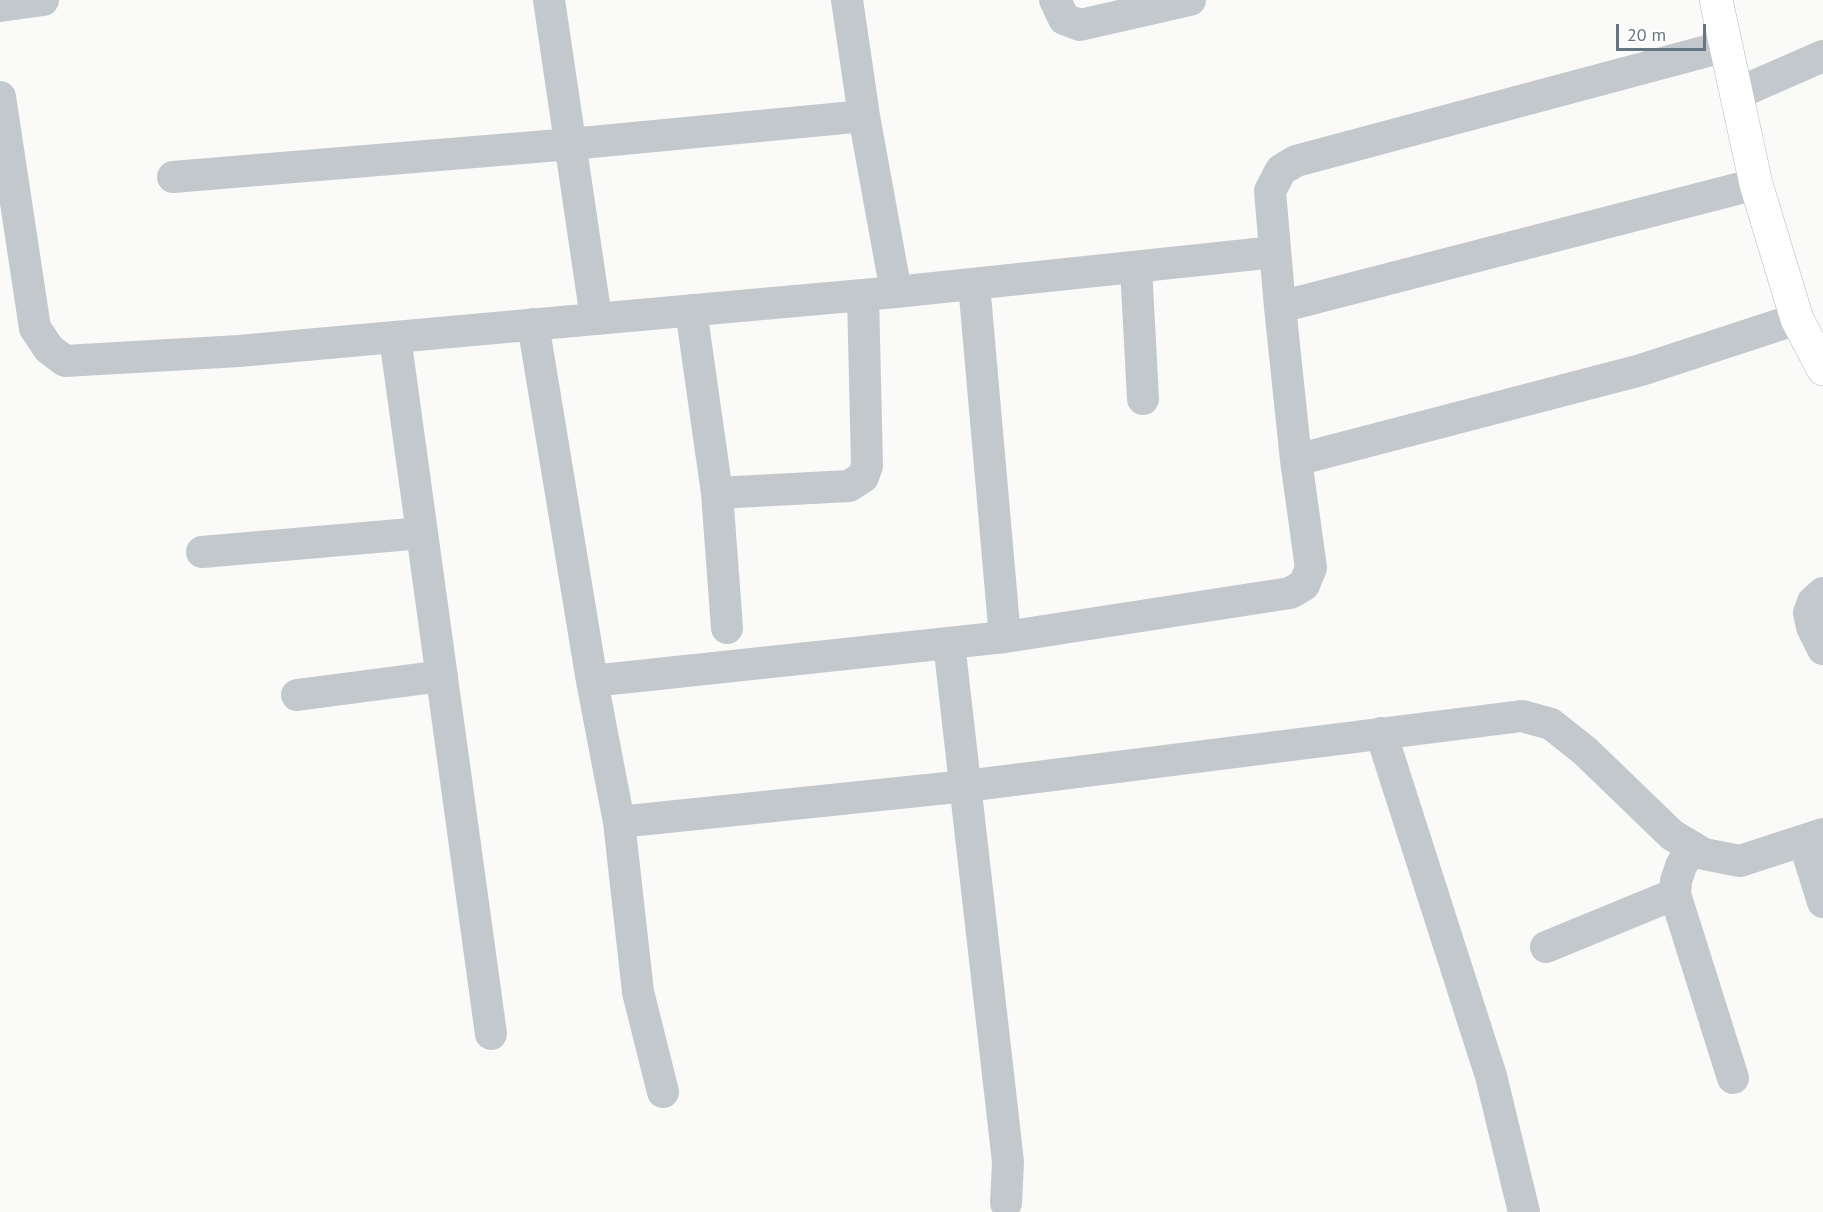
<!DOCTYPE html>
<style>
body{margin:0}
#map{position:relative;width:1823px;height:1212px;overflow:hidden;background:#fafaf8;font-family:"PT Sans",sans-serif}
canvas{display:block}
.scale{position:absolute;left:1616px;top:24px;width:90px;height:27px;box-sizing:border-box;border:3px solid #657683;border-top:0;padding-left:8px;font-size:18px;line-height:21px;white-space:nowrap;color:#657683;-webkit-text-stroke:4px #fff;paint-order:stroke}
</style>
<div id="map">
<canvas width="1823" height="1212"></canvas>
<div class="scale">20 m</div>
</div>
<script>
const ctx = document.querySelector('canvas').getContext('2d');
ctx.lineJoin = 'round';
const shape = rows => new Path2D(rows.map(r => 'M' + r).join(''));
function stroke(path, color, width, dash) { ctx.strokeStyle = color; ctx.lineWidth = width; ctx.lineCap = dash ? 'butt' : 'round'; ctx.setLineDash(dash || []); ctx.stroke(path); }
const street = shape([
 [549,0,596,318],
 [847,0,864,116,896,292],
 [1055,0,1064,19,1080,25,1190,0],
 [0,6,43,0],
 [1736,94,1823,56],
 [0,97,35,328,49,349,65,361,239,351,896,292,1275,252],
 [173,177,571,144,864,116],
 [1136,267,1143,399],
 [974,284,1005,637],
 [1280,307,1756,184],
 [691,310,717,493,727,628],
 [533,324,592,681,619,822,638,992,663,1092],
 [395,337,491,1034],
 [1296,460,1641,370,1797,319],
 [717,493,849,486,863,477,867,466,863,295],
 [202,552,422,533],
 [1823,593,1813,602,1809,613,1812,627,1823,649],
 [949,643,1008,1162,1006,1203],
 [592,681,1005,637,1290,593,1304,585,1311,568,1296,460,1280,307,1270,191,1281,170,1296,161,1726,46],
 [297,695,442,676],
 [1381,733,1491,1076,1524,1212],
 [619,822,966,786,1522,716,1551,724,1585,751,1672,835,1704,854,1740,861,1823,834],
 [1804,841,1823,902],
 [1692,847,1681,866,1676,881,1675,894,1733,1078],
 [1546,947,1675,894]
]);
const secondary = shape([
 [1716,0,1756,184,1797,319,1823,369]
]);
stroke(secondary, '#b3babf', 34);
stroke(street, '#c3c8cc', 32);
stroke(secondary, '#fff', 33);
</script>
